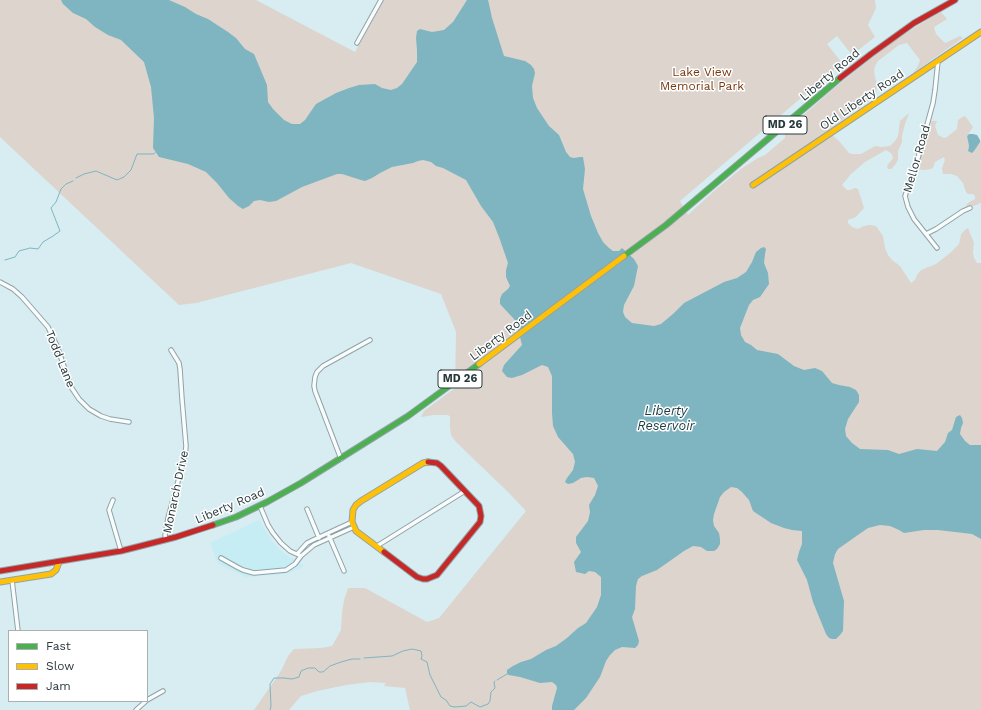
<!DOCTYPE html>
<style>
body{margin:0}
#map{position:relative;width:981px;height:710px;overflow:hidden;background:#d7edf2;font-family:"Work Sans",sans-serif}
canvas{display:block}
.legend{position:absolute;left:8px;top:630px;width:140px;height:72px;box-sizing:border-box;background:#fff;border:1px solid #a9b0b1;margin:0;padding:5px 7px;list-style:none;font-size:12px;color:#28393c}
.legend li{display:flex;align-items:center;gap:8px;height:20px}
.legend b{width:20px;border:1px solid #a9b0b1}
</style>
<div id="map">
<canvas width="981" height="710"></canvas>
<ul class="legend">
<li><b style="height:5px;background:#4caf50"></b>Fast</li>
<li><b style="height:5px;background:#ffc107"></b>Slow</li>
<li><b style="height:5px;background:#c62828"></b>Jam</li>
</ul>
</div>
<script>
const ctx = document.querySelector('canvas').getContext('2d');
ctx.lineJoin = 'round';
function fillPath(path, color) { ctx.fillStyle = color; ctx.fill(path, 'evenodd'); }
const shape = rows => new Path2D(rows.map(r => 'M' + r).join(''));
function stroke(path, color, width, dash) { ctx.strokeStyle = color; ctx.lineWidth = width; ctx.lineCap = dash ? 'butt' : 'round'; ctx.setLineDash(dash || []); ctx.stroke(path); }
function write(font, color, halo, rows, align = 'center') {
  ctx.font = font + ' "Work Sans",sans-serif'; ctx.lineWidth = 3; ctx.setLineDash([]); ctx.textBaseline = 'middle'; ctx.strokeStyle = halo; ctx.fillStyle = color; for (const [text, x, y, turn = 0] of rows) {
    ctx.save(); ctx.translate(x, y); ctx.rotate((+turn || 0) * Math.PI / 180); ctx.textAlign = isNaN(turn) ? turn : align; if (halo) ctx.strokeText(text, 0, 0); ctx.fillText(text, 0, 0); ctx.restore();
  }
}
const built = shape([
 [259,520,272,541,281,551,288,556,303,565,303,567,285,574,246,577,218,564,210,543]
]);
const green = shape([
 [0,0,256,0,355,52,384,0,875,0,876,8,868,25,875,37,852,55,837,36,827,44,842,63,680,201,688,215,715,190,741,169,758,158,765,155,785,138,785,134,790,127,832,90,863,65,890,44,919,25,941,12,947,19,934,27,936,34,945,43,960,36,963,38,913,73,918,66,920,60,907,43,899,45,878,61,875,66,874,71,877,86,876,96,809,144,812,149,832,135,839,141,849,153,852,154,861,154,875,146,881,147,890,146,895,141,898,136,900,121,909,113,905,124,902,136,902,142,898,151,898,160,895,165,891,169,888,169,887,166,893,158,892,155,891,153,886,150,865,162,851,174,842,185,847,190,850,190,855,188,858,189,864,208,856,217,848,220,848,223,852,227,858,229,864,226,870,225,876,226,883,236,885,248,888,255,892,260,900,266,911,283,915,280,917,275,921,270,936,264,950,253,959,244,961,235,962,233,965,230,968,228,974,243,973,252,974,258,977,263,981,263,981,710,410,710,405,688,384,686,386,683,370,682,346,685,317,691,301,696,289,710,254,710,281,671,288,656,294,649,321,648,332,646,341,630,342,613,344,600,348,588,365,588,427,622,439,618,526,511,508,492,456,442,451,435,450,428,450,416,447,415,434,415,421,417,424,411,455,388,456,332,441,294,351,263,196,303,179,305,0,137],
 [964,116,966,117,973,127,967,136,969,146,968,151,980,142,981,139,981,203,971,207,968,207,966,205,968,203,975,199,975,196,973,194,968,194,966,192,963,183,957,176,951,174,943,174,942,168,945,160,944,157,935,162,933,168,931,169,925,170,916,169,924,142,930,131,931,121,937,121,935,126,938,135,944,138,947,137,957,129,958,120]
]);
const water = shape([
 [61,0,169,0,185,7,196,14,208,19,228,32,236,38,245,49,254,54,267,85,268,102,273,109,284,120,292,124,300,124,305,120,316,104,336,93,349,88,359,85,375,84,382,88,391,90,397,88,402,84,417,62,417,50,416,38,417,31,420,29,432,32,444,30,453,22,467,0,488,0,489,4,492,18,504,56,525,61,531,65,534,69,535,73,532,86,533,98,537,108,549,126,559,135,566,152,570,157,574,158,580,157,583,157,585,169,583,189,591,216,598,233,603,242,609,248,613,251,619,251,622,248,634,259,638,266,634,286,624,305,623,312,625,317,632,323,654,326,661,324,673,314,684,303,724,282,737,278,746,272,752,262,756,252,761,248,764,247,766,249,765,254,764,263,768,273,769,284,760,297,753,300,749,305,740,328,741,335,745,342,751,345,757,350,778,354,794,366,804,370,815,368,822,371,832,383,839,385,850,387,856,390,859,395,859,402,848,419,845,429,846,436,852,443,860,449,888,450,899,454,917,449,937,451,945,442,948,433,952,430,956,417,960,415,962,418,963,423,961,428,960,434,965,441,970,445,981,445,981,539,972,534,938,530,924,530,904,533,899,530,890,526,880,525,868,528,855,537,838,549,835,554,833,563,844,601,843,631,840,635,836,639,832,639,829,638,826,634,813,602,807,580,797,560,799,552,802,544,802,531,792,530,784,528,771,523,753,511,749,500,742,492,737,488,731,487,724,492,720,497,714,514,713,520,714,526,719,533,720,539,720,544,717,549,714,551,707,551,701,547,693,546,684,551,657,570,642,576,638,579,636,586,635,609,632,617,639,641,638,645,635,648,622,647,615,650,610,655,606,661,600,677,586,698,574,710,552,710,552,706,557,688,556,685,552,682,540,683,520,677,509,675,507,674,507,670,513,666,521,662,531,659,546,650,556,646,567,638,578,628,586,623,597,607,601,595,601,577,595,572,589,571,585,574,576,572,574,562,581,552,576,543,576,537,588,521,590,512,589,505,595,495,598,486,594,478,587,477,581,478,573,483,568,484,565,482,567,478,573,470,575,462,573,454,558,437,553,426,552,413,552,376,548,367,542,365,522,375,512,378,507,377,502,371,504,365,522,345,517,325,514,319,500,304,500,299,502,294,508,289,510,286,506,277,506,270,508,263,499,237,493,222,481,206,466,180,443,168,436,166,431,162,423,160,418,161,413,163,392,167,380,173,372,178,365,181,361,180,342,174,337,174,302,187,276,201,269,202,260,200,254,201,249,206,243,209,238,206,229,198,217,183,206,172,188,164,159,157,153,148,154,118,151,87,144,62,121,40,108,35,95,27,86,19,73,13,63,4],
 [969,134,973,134,977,135,980,140,980,142,974,151,972,153,968,151,969,146,967,136]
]);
const stream = shape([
 [76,178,84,174,96,171,117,180,124,177,131,170,137,154,153,154,155,153],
 [5,260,15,257,19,251,30,248,38,249,43,242,53,236,60,231,51,208,56,202,61,189,66,184,73,181],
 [364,658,392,656,403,651,412,649,421,651,422,656,421,659,427,662,430,675,441,697,446,700,450,706,455,707,466,706,471,702,480,707,488,704,490,701,491,692,495,688,494,682,495,681],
 [497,680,507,674],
 [270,710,271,706,270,684,274,678,284,678,292,679,299,677,301,671,308,668,315,668,319,672,323,672,330,666,341,662,352,659,360,659]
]);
const street = shape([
 [357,43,381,0],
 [926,234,936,229,963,211,970,208],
 [937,248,914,219,908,207,905,196,918,158,933,103,935,90,938,61],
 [0,282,13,289,22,297,48,327,57,346,71,387,79,399,89,409,101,416,110,419,129,422],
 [341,459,315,391,314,386,315,377,317,372,323,366,370,340],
 [113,500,109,510,121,551],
 [260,506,268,525,273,533,281,543,290,551,301,556],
 [307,509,319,538],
 [329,536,344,571],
 [166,540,165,535,168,518,185,456,186,446,182,399,180,369,179,363,171,350],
 [377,546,465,491],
 [297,554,307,543,313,540,352,522],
 [221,558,237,567,243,570,254,573,286,570,295,564,301,556,314,545,354,527],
 [12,580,18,631],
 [147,700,163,691],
 [136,710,146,701]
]);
const fast = shape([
 [624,256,666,225,840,78],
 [213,525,236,517,267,502,301,483,408,416,479,364]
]);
const slow = shape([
 [753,185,981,32],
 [479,364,624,256],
 [384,552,356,531,352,522,353,510,356,505,361,501,423,463,428,462],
 [0,582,51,574,56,570,59,562]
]);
const jam = shape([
 [840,78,871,54,914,23,955,0],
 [384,552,417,577,423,579,427,579,437,575,480,522,481,516,479,506,441,466,437,463,428,462],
 [0,571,121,551,176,537,213,525]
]);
const shields = [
 [785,125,44],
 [460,379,44]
];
const shieldNames = [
 ["MD 26",785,125],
 ["MD 26",460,379]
];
const parkNames = [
 ["Lake View",702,72],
 ["Memorial Park",702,86]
];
const streetNames = [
 ["Liberty Road",830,75,-40],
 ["Old Liberty Road",862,100,-34],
 ["Mellor Road",917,159,-74],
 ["Liberty Road",501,336,-37],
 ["Todd Lane",60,359,68],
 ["Monarch Drive",176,492,-78],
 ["Liberty Road",230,506,-23]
];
const waterNames = [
 ["Liberty",666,411],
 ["Reservoir",666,426]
];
fillPath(built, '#c6ecf4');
fillPath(green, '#dcd4cd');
fillPath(water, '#7fb5c0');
stroke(stream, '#7fb5c0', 1);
stroke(street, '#91a2a6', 5.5);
stroke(fast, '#91a2a6', 7);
stroke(slow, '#91a2a6', 7);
stroke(jam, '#91a2a6', 7);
stroke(street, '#f9fcfd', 3.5);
stroke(fast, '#4caf50', 5);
stroke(slow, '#ffc107', 5);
stroke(jam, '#c62828', 5);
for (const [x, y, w] of shields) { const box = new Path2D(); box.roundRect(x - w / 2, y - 9, w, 18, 3); ctx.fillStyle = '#fff'; ctx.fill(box); stroke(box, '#28393c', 1); }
write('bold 11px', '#28393c', null, shieldNames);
write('12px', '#78390f', '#fff', parkNames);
write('12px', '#28393c', '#fff', streetNames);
write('italic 13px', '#1b3d43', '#fff', waterNames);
</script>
